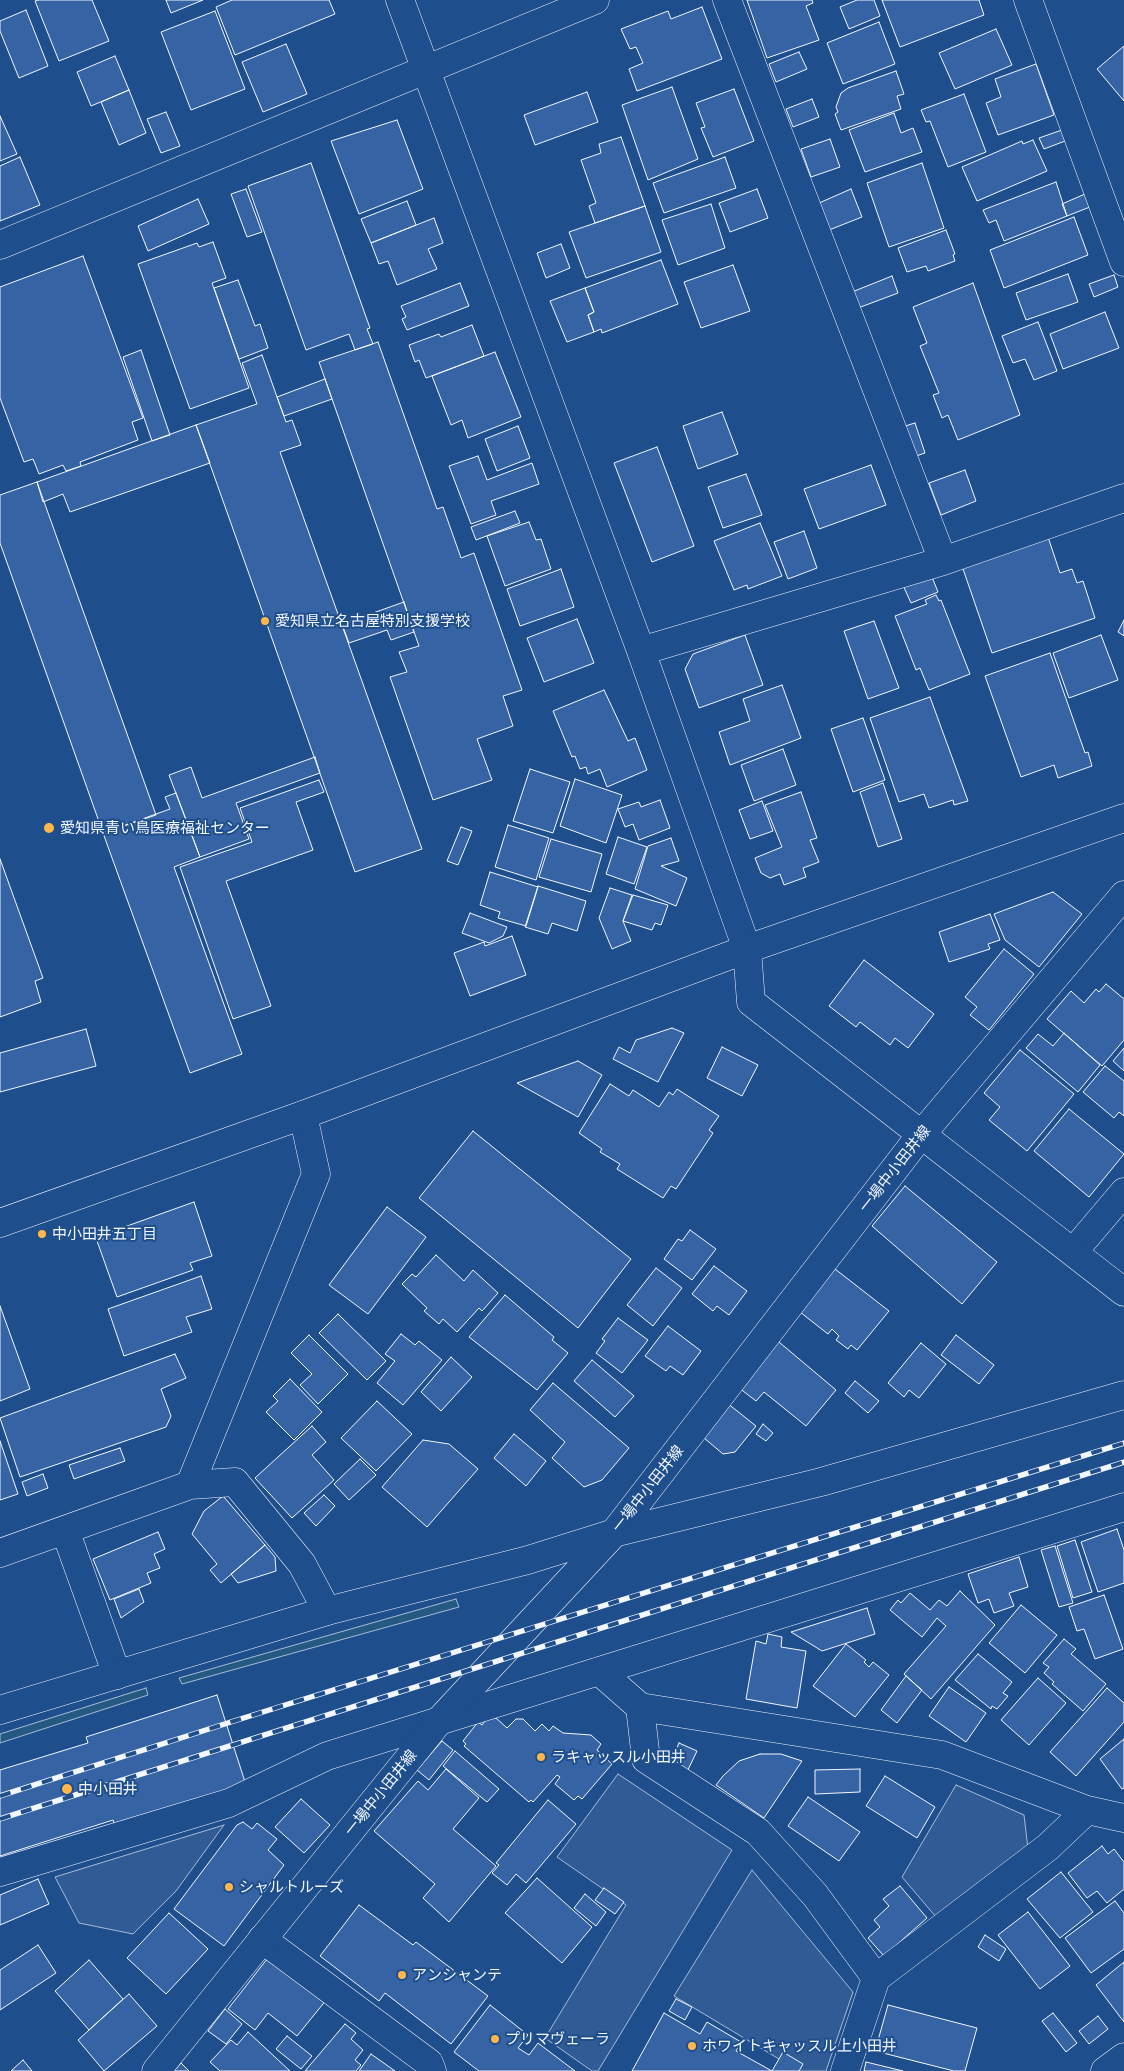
<!DOCTYPE html>
<meta charset="utf-8">
<style>
body{margin:0}
canvas{display:block;background:#1f4e8c}
</style>
<canvas width="1124" height="2071"></canvas>
<script>
const ctx = document.querySelector('canvas').getContext('2d');
ctx.lineJoin = 'round';
function fillPath(path, color) { ctx.fillStyle = color; ctx.fill(path, 'evenodd'); }
const shape = rows => new Path2D(rows.map(r => 'M' + r).join(''));
function stroke(path, color, width, dash) { ctx.strokeStyle = color; ctx.lineWidth = width; ctx.lineCap = dash ? 'butt' : 'round'; ctx.setLineDash(dash || []); ctx.stroke(path); }
function write(font, color, halo, rows, align = 'center') {
  ctx.font = font + ' Raleway,"Noto Sans JP",sans-serif'; ctx.lineWidth = 4; ctx.setLineDash([]); ctx.textBaseline = 'middle'; ctx.strokeStyle = halo; ctx.fillStyle = color; for (const [text, x, y, turn = 0] of rows) {
    ctx.save(); ctx.translate(x, y); ctx.rotate((+turn || 0) * Math.PI / 180); ctx.textAlign = isNaN(turn) ? turn : align; if (halo) ctx.strokeText(text, 0, 0); ctx.fillText(text, 0, 0); ctx.restore();
  }
}
const green = shape([
 [456,1599,459,1607,182,1684,179,1678,456,1599],
 [146,1688,148,1695,0,1743,0,1734,146,1688]
]);
const parking = shape([
 [618,1774,732,1850,598,2071,592,2071,545,2038,626,1905,557,1857,618,1774],
 [956,1785,1024,1815,1028,1849,936,1917,902,1877,956,1785],
 [224,1825,176,1891,133,1934,79,1923,55,1877,224,1825],
 [752,1870,853,1992,826,2071,799,2071,674,1996,752,1870]
]);
const building = shape([
 [38,0,92,0,109,41,59,61,35,1,38,0],
 [166,0,203,0,171,13,166,0],
 [232,0,329,0,335,14,235,55,216,7,232,0],
 [747,0,812,0,813,3,806,6,819,40,767,58,747,0],
 [857,0,874,0,880,16,849,29,840,7,857,0],
 [882,0,979,0,984,15,900,47,882,0],
 [702,7,722,59,637,91,629,69,643,63,636,47,630,49,621,29,668,11,671,19,702,7],
 [26,10,48,66,19,78,0,31,0,21,26,10],
 [215,11,245,89,191,110,161,32,215,11],
 [879,22,895,64,843,84,827,43,879,22],
 [996,29,1012,65,955,89,939,53,996,29],
 [286,44,307,94,263,112,242,62,286,44],
 [1124,46,1124,101,1097,69,1124,46],
 [799,52,807,69,776,82,769,64,799,52],
 [115,56,129,90,91,106,77,72,115,56],
 [1036,64,1054,115,998,135,986,103,1001,97,995,79,1036,64],
 [896,71,904,94,897,96,901,109,841,130,835,114,838,112,836,107,841,93,848,88,896,71],
 [672,87,698,159,648,180,622,105,672,87],
 [734,89,754,141,713,157,701,128,705,127,696,103,734,89],
 [129,90,146,133,119,145,101,102,129,90],
 [587,92,598,122,535,145,524,115,587,92],
 [964,94,986,152,948,167,930,121,926,122,921,110,964,94],
 [812,99,819,117,793,127,786,109,812,99],
 [166,112,180,146,161,153,147,119,166,112],
 [894,113,901,133,913,128,922,152,865,172,849,130,894,113],
 [0,116,17,154,0,161,0,116],
 [397,120,423,189,359,214,331,141,397,120],
 [1062,130,1065,141,1044,149,1039,138,1062,130],
 [621,137,645,206,595,223,589,206,596,203,581,160,601,153,599,144,621,137],
 [830,139,840,167,811,177,801,149,830,139],
 [1033,140,1047,171,977,201,962,167,1022,141,1023,144,1033,140],
 [20,157,40,205,0,221,0,166,20,157],
 [725,157,736,188,664,213,653,183,725,157],
 [311,163,370,328,367,329,373,344,355,350,349,334,306,350,248,186,311,163],
 [922,163,944,228,889,247,867,183,922,163],
 [1056,182,1067,216,1004,241,996,220,989,223,983,210,1056,182],
 [246,189,262,232,247,237,231,194,246,189],
 [757,189,768,218,730,232,719,203,757,189],
 [851,189,862,217,829,230,819,203,851,189],
 [1085,194,1090,207,1067,216,1062,204,1085,194],
 [198,199,209,224,148,251,138,226,198,199],
 [407,201,416,225,371,243,361,219,407,201],
 [711,204,725,248,678,265,662,220,711,204],
 [645,206,661,252,586,278,569,232,645,206],
 [1074,217,1088,255,1004,288,990,250,1074,217],
 [434,218,443,243,428,249,437,269,397,285,388,261,379,264,371,243,434,218],
 [946,230,955,254,953,255,955,261,928,271,926,266,907,272,898,248,946,230],
 [213,242,226,278,212,283,249,388,190,409,138,264,197,243,199,247,213,242],
 [561,244,570,268,546,278,537,253,561,244],
 [83,256,143,418,132,422,138,440,80,462,81,466,66,471,63,465,39,474,33,459,24,462,0,398,0,287,83,256],
 [661,260,678,304,602,333,601,329,594,332,588,315,594,312,585,288,661,260],
 [733,265,750,311,701,328,684,282,733,265],
 [1068,274,1078,302,1026,320,1016,293,1068,274],
 [1114,275,1118,287,1094,297,1089,284,1114,275],
 [892,276,898,293,858,308,852,292,892,276],
 [238,280,255,326,260,324,268,348,239,359,214,288,238,280],
 [460,283,469,306,407,330,402,319,406,317,401,306,460,283],
 [973,283,1020,415,958,440,948,415,942,418,933,395,939,393,920,346,927,343,913,307,973,283],
 [585,288,594,312,588,315,594,332,567,342,550,301,585,288],
 [1105,312,1119,348,1063,369,1050,334,1105,312],
 [1038,322,1057,371,1034,380,1025,359,1013,363,1002,336,1038,322],
 [472,325,484,356,426,378,419,360,415,362,409,345,439,334,441,337,472,325],
 [378,342,437,509,443,507,461,558,474,553,522,690,503,696,513,726,477,739,492,780,433,800,390,677,407,672,399,652,419,646,319,362,378,342],
 [141,350,170,435,152,441,123,357,141,350],
 [495,352,521,417,468,438,462,420,451,425,432,376,495,352],
 [262,355,286,422,292,420,301,445,280,452,422,849,355,872,196,425,257,404,242,363,262,355],
 [325,379,332,399,284,416,277,397,325,379],
 [722,412,738,454,698,469,683,426,722,412],
 [915,423,925,453,913,457,902,427,915,423],
 [196,425,210,463,70,512,63,494,43,502,37,482,196,425],
 [518,426,530,458,497,471,485,439,518,426],
 [657,447,694,546,652,562,614,463,657,447],
 [478,456,487,480,532,463,539,484,491,501,496,515,471,524,449,466,478,456],
 [871,465,886,505,819,529,804,489,871,465],
 [965,470,976,501,941,515,929,483,965,470],
 [746,474,762,515,723,528,708,487,746,474],
 [37,482,156,815,103,833,0,543,0,495,37,482],
 [515,511,520,523,476,540,471,527,515,511],
 [529,522,536,540,541,539,551,569,505,586,487,536,529,522],
 [760,523,782,576,748,589,747,585,734,590,714,541,760,523],
 [804,531,817,568,788,579,774,542,804,531],
 [1048,537,1060,573,1072,569,1077,583,1083,581,1095,618,992,653,962,566,1048,537],
 [561,569,574,607,520,626,507,589,561,569],
 [930,572,938,592,911,603,902,583,930,572],
 [936,595,939,601,941,600,970,674,929,690,920,668,916,670,895,616,927,604,925,600,936,595],
 [404,602,414,632,391,640,387,630,349,643,342,624,404,602],
 [577,619,594,663,544,682,527,638,577,619],
 [1124,620,1124,636,1118,632,1124,620],
 [874,621,899,688,868,699,844,631,874,621],
 [745,635,763,685,699,708,685,669,693,654,745,635],
 [1101,635,1118,680,1069,698,1053,653,1101,635],
 [1050,653,1085,753,1088,752,1092,766,1058,778,1054,765,1021,777,985,676,1050,653],
 [782,685,801,738,730,765,719,732,750,721,743,699,782,685],
 [604,690,628,741,635,738,647,770,607,787,600,769,588,774,586,767,580,769,575,756,572,757,553,711,604,690],
 [930,697,968,801,954,805,953,800,929,808,924,794,899,802,870,718,930,697],
 [863,718,885,780,853,792,831,729,863,718],
 [783,749,796,785,754,801,741,765,783,749],
 [315,757,320,773,236,803,249,839,200,857,169,775,191,767,202,798,315,757],
 [530,769,570,782,553,833,513,821,530,769],
 [575,779,622,795,606,843,560,826,575,779],
 [319,780,324,792,296,802,313,850,226,881,271,1006,233,1019,180,867,252,842,240,808,319,780],
 [883,783,902,839,878,847,860,792,883,783],
 [801,792,817,838,810,840,819,862,803,868,806,877,784,885,780,874,770,878,761,873,755,858,782,847,765,805,801,792],
 [176,793,200,857,174,867,242,1054,190,1073,103,833,170,809,165,797,176,793],
 [660,800,670,828,639,840,633,824,625,827,618,809,639,802,641,807,660,800],
 [762,801,773,831,750,839,739,810,762,801],
 [508,825,549,838,536,880,495,867,508,825],
 [461,827,472,831,458,865,447,861,461,827],
 [618,837,647,847,634,884,606,874,618,837],
 [671,838,679,861,661,866,687,878,676,906,635,889,648,846,671,838],
 [551,839,602,854,591,892,539,877,551,839],
 [0,859,43,978,35,981,41,1002,0,1017,0,859],
 [490,872,538,887,526,926,498,918,500,912,480,905,490,872],
 [538,886,586,901,577,931,552,923,548,934,525,927,538,886],
 [610,888,632,895,623,921,631,941,612,949,599,918,610,888],
 [1053,892,1082,914,1039,967,1005,940,994,914,1053,892],
 [633,895,668,905,661,925,655,923,652,930,623,921,633,895],
 [470,913,507,927,503,936,489,943,462,933,470,913],
 [990,914,1000,940,988,944,990,949,949,962,939,932,990,914],
 [512,936,526,975,470,996,454,953,484,942,485,946,512,936],
 [1004,949,1034,974,989,1030,970,1015,977,1007,965,997,1004,949],
 [864,960,934,1014,908,1048,895,1038,890,1045,860,1022,856,1027,829,1006,864,960],
 [1106,984,1124,999,1124,1040,1102,1066,1047,1019,1071,991,1084,1003,1096,989,1099,992,1106,984],
 [672,1028,684,1033,658,1082,613,1059,619,1047,630,1053,636,1040,672,1028],
 [86,1029,96,1066,0,1092,0,1053,86,1029],
 [1064,1033,1100,1065,1078,1092,1026,1048,1038,1034,1053,1046,1064,1033],
 [722,1047,758,1065,742,1096,707,1078,722,1047],
 [1124,1048,1124,1071,1113,1061,1124,1048],
 [1020,1050,1074,1094,1027,1151,989,1120,1000,1107,984,1093,1020,1050],
 [578,1061,602,1075,578,1117,517,1083,578,1061],
 [1105,1066,1124,1081,1124,1116,1119,1112,1114,1118,1083,1092,1105,1066],
 [610,1084,629,1096,633,1090,659,1107,669,1092,673,1095,677,1089,719,1116,709,1130,713,1133,676,1189,671,1186,663,1198,617,1169,620,1164,600,1152,602,1149,579,1133,610,1084],
 [1069,1109,1124,1154,1089,1197,1034,1151,1069,1109],
 [473,1131,631,1259,578,1328,419,1198,473,1131],
 [905,1186,997,1262,962,1304,872,1226,905,1186],
 [194,1202,212,1256,190,1263,193,1270,117,1297,97,1241,103,1239,102,1235,194,1202],
 [387,1207,426,1237,368,1314,329,1285,387,1207],
 [690,1230,716,1249,692,1280,664,1259,678,1239,682,1241,690,1230],
 [436,1255,464,1281,473,1270,498,1293,482,1311,479,1308,457,1332,443,1319,439,1324,424,1311,427,1308,402,1284,412,1274,416,1277,436,1255],
 [714,1266,747,1291,729,1315,717,1306,713,1311,692,1294,714,1266],
 [656,1268,682,1288,653,1326,627,1305,656,1268],
 [835,1269,889,1311,857,1350,851,1345,848,1349,836,1340,839,1336,832,1329,828,1334,800,1312,835,1269],
 [201,1276,212,1309,186,1317,192,1332,124,1356,108,1309,201,1276],
 [505,1295,554,1337,552,1340,568,1353,537,1390,469,1337,505,1295],
 [0,1306,30,1389,0,1401,0,1306],
 [338,1314,386,1361,367,1380,319,1333,338,1314],
 [618,1318,648,1340,622,1373,596,1353,605,1341,602,1339,618,1318],
 [668,1326,701,1351,683,1375,670,1366,666,1371,645,1356,668,1326],
 [401,1334,415,1345,419,1341,442,1360,403,1405,377,1383,395,1361,385,1354,401,1334],
 [309,1335,348,1374,318,1404,300,1385,312,1374,291,1353,309,1335],
 [956,1335,994,1365,979,1384,941,1355,956,1335],
 [773,1337,836,1390,806,1426,764,1392,756,1401,734,1384,773,1337],
 [921,1343,946,1364,919,1398,909,1390,904,1397,888,1383,921,1343],
 [175,1354,186,1378,161,1389,171,1416,166,1427,20,1477,0,1418,175,1354],
 [451,1357,472,1377,441,1411,421,1392,451,1357],
 [592,1360,634,1396,615,1417,574,1381,592,1360],
 [290,1379,322,1412,294,1440,266,1412,278,1401,273,1396,290,1379],
 [855,1381,879,1401,868,1413,845,1393,855,1381],
 [553,1383,629,1448,602,1480,584,1487,552,1458,565,1442,530,1410,553,1383],
 [722,1399,756,1426,735,1452,723,1454,697,1432,722,1399],
 [377,1401,412,1434,376,1471,341,1438,377,1401],
 [763,1424,773,1433,766,1441,756,1434,763,1424],
 [312,1426,326,1442,312,1455,334,1480,292,1518,255,1478,312,1426],
 [514,1434,546,1461,526,1486,494,1458,514,1434],
 [423,1440,449,1444,478,1469,427,1527,382,1487,423,1440],
 [0,1441,18,1494,0,1500,0,1441],
 [120,1448,125,1461,74,1479,69,1465,120,1448],
 [360,1459,376,1475,349,1500,334,1484,360,1459],
 [43,1474,48,1488,27,1496,22,1482,43,1474],
 [324,1495,335,1506,316,1526,304,1513,324,1495],
 [223,1496,265,1545,221,1583,210,1570,217,1564,192,1534,204,1511,223,1496],
 [1117,1529,1124,1550,1124,1583,1098,1592,1081,1542,1117,1529],
 [158,1532,165,1549,154,1554,160,1568,147,1573,151,1583,110,1600,93,1559,158,1532],
 [1075,1540,1092,1592,1073,1598,1057,1546,1075,1540],
 [265,1545,275,1557,276,1571,238,1583,231,1574,265,1545],
 [1055,1546,1073,1603,1059,1607,1041,1550,1055,1546],
 [1019,1557,1028,1587,1009,1593,1014,1606,994,1613,989,1599,978,1603,968,1574,1019,1557],
 [139,1589,144,1602,121,1618,114,1599,139,1589],
 [960,1591,995,1625,931,1699,904,1674,946,1626,937,1618,922,1637,890,1610,898,1600,901,1603,910,1593,930,1610,939,1600,947,1606,960,1591],
 [1104,1595,1123,1649,1095,1659,1084,1629,1077,1631,1069,1607,1104,1595],
 [1021,1605,1057,1635,1025,1673,989,1643,1021,1605],
 [867,1608,875,1634,822,1651,791,1632,867,1608],
 [768,1634,782,1637,781,1647,806,1651,797,1708,746,1699,756,1641,766,1644,768,1634],
 [1064,1639,1076,1649,1071,1654,1106,1684,1083,1711,1052,1684,1054,1682,1044,1673,1049,1667,1043,1663,1064,1639],
 [846,1644,866,1660,864,1662,869,1667,873,1662,889,1675,855,1717,813,1686,846,1644],
 [978,1654,1012,1682,1003,1693,1008,1696,997,1709,992,1706,991,1709,955,1680,978,1654],
 [906,1676,922,1690,897,1723,881,1710,906,1676],
 [1038,1678,1066,1703,1029,1745,1001,1720,1038,1678],
 [949,1687,986,1713,966,1742,929,1716,949,1687],
 [1107,1688,1124,1703,1124,1722,1076,1776,1050,1752,1107,1688],
 [217,1695,246,1785,115,1826,113,1820,0,1856,0,1770,88,1743,86,1737,217,1695],
 [496,1718,507,1728,516,1719,523,1719,535,1731,542,1724,549,1731,553,1726,563,1733,591,1735,601,1744,597,1750,612,1764,582,1799,578,1796,574,1800,555,1784,560,1777,557,1775,533,1802,531,1800,529,1802,464,1746,466,1744,463,1741,478,1722,482,1725,486,1720,496,1718],
 [1124,1739,1124,1788,1122,1789,1100,1759,1124,1739],
 [442,1741,453,1750,429,1780,417,1770,442,1741],
 [679,1743,697,1751,684,1778,667,1770,679,1743],
 [455,1751,499,1789,487,1802,443,1766,455,1751],
 [760,1754,781,1754,802,1761,764,1818,716,1785,723,1776,739,1761,760,1754],
 [446,1769,479,1798,453,1829,496,1866,449,1922,423,1898,435,1884,374,1831,418,1781,428,1790,446,1769],
 [860,1769,860,1792,815,1794,815,1770,860,1769],
 [885,1776,935,1807,917,1838,866,1806,885,1776],
 [808,1797,860,1832,839,1861,788,1826,808,1797],
 [301,1799,330,1825,304,1853,275,1827,301,1799],
 [548,1800,576,1824,526,1883,516,1874,507,1885,492,1873,499,1865,496,1863,548,1800],
 [243,1822,252,1829,257,1823,277,1839,268,1850,284,1865,224,1946,174,1909,237,1825,243,1822],
 [1102,1846,1108,1854,1114,1849,1124,1862,1124,1889,1107,1903,1097,1891,1087,1898,1068,1873,1102,1846],
 [1061,1872,1093,1912,1060,1938,1027,1899,1061,1872],
 [537,1878,592,1927,562,1963,505,1913,537,1878],
 [38,1879,49,1904,0,1925,0,1895,38,1879],
 [900,1886,927,1918,884,1956,868,1938,880,1927,874,1920,889,1906,883,1899,900,1886],
 [604,1888,624,1902,615,1914,595,1900,604,1888],
 [585,1894,606,1912,596,1926,574,1908,585,1894],
 [1115,1901,1124,1913,1124,1949,1091,1973,1065,1938,1115,1901],
 [359,1905,413,1945,416,1942,488,1996,451,2044,385,1993,379,2001,320,1956,359,1905],
 [1028,1912,1070,1966,1040,1989,998,1935,1028,1912],
 [169,1913,208,1949,166,1994,127,1958,169,1913],
 [985,1935,1006,1949,999,1961,978,1947,985,1935],
 [38,1945,56,1973,0,2010,0,1970,38,1945],
 [271,1954,327,1999,297,2036,268,2013,255,2030,228,2009,271,1954],
 [89,1960,123,1999,89,2030,55,1991,89,1960],
 [1124,1962,1124,2022,1096,1985,1124,1962],
 [129,1994,157,2026,104,2071,78,2040,129,1994],
 [676,1999,692,2007,685,2020,669,2011,676,1999],
 [490,2005,528,2035,518,2048,529,2055,538,2043,575,2071,479,2071,454,2052,490,2005],
 [888,2005,977,2028,965,2071,954,2071,875,2051,888,2005],
 [225,2009,242,2024,226,2044,208,2031,225,2009],
 [664,2013,700,2034,707,2022,741,2042,736,2051,772,2071,632,2071,664,2013],
 [1053,2013,1077,2043,1066,2052,1042,2021,1053,2013],
 [1098,2016,1108,2029,1089,2044,1079,2031,1098,2016],
 [345,2024,356,2033,351,2039,363,2050,355,2060,361,2065,356,2071,305,2071,345,2024],
 [248,2032,290,2071,220,2071,210,2062,231,2040,237,2045,248,2032],
 [287,2036,312,2056,301,2069,276,2049,287,2036],
 [783,2052,803,2064,799,2071,772,2071,783,2052],
 [371,2054,395,2071,359,2071,371,2054],
 [23,2060,32,2071,11,2071,23,2060],
 [866,2062,903,2071,864,2071,866,2062],
 [181,2063,189,2071,174,2071,181,2063]
]);
const street = shape([
 [400,0,641,651,747,949],
 [727,0,943,561],
 [1028,0,1124,262],
 [0,245,595,0],
 [641,651,943,561,1124,498],
 [1074,1251,1124,1192],
 [190,1485,235,1482,302,1564,327,1611],
 [65,1530,117,1675],
 [0,1553,190,1485,316,1174,303,1115],
 [599,1671,640,1707,942,1755,1087,1810,1124,1818],
 [640,1707,646,1759,758,1832,815,1895,876,1978],
 [0,1872,229,1803,327,1756,1124,1507],
 [262,1939,429,2063,432,2071],
 [845,2071,876,1978,1048,1847,1087,1810],
 [1105,2071,1124,2057]
]);
const secondary = shape([
 [747,949,751,1002,1124,1292],
 [0,1223,303,1115,747,949,1124,818],
 [0,1710,327,1611,528,1560,614,1533,821,1482,1124,1395],
 [156,2071,439,1721,614,1533,920,1136,1124,895]
]);
const rail = shape([
 [0,1796,234,1721,1124,1443],
 [0,1819,1124,1462]
]);
const markers = [
 [265,621,5,"#ffb74d"],
 [49,828,6,"#ffb74d"],
 [42,1234,5,"#ffb74d"],
 [541,1757,5,"#ffb74d"],
 [67,1789,6,"#ffb74d"],
 [229,1887,5,"#ffb74d"],
 [402,1975,5,"#ffb74d"],
 [495,2039,5,"#ffb74d"],
 [692,2046,5,"#ffb74d"]
];
const poiNames = [
 ["愛知県立名古屋特別支援学校",275,621],
 ["愛知県青い鳥医療福祉センター",60,828],
 ["中小田井五丁目",52,1234],
 ["ラキャッスル小田井",551,1757],
 ["中小田井",78,1789],
 ["シャルトルーズ",239,1887],
 ["アンシャンテ",412,1975],
 ["プリマヴェーラ",505,2039],
 ["ホワイトキャッスル上小田井",702,2046]
];
const streetNames = [
 ["一場中小田井線",895,1169,-52],
 ["一場中小田井線",648,1489,-52],
 ["一場中小田井線",381,1793,-51]
];
fillPath(green, '#245a82');
stroke(green, '#a8bbd7', 1);
fillPath(parking, '#305b95');
stroke(parking, '#a8bbd7', 1);
fillPath(building, '#3563a3');
stroke(building, '#f2f6ff', 1);
stroke(street, '#f2f6ff', 29);
stroke(secondary, '#f2f6ff', 29);
stroke(street, '#1f4e8c', 28);
stroke(secondary, '#1f4e8c', 28);
stroke(rail, '#f2f6ff', 5.5);
stroke(rail, '#1f4e8c', 4, [11]);
for (const [x, y, r, color] of markers) { const dot = new Path2D(); dot.arc(x, y, r, 0, 2 * Math.PI); ctx.fillStyle = color; ctx.fill(dot); stroke(dot, '#1f4e8c', 2); }
write('15px', '#f2f6ff', '#1f4e8c', poiNames, 'left');
write('15px', '#f2f6ff', '#1f4e8c', streetNames);
</script>
